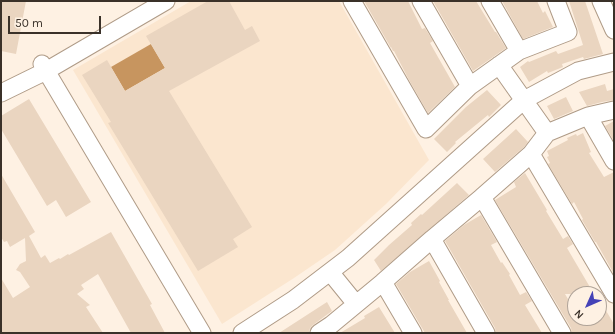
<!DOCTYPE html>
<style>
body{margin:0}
#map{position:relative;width:615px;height:334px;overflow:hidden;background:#fef1e3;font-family:Karla,sans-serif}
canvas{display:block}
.frame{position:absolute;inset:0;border:2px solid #3a3129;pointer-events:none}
.north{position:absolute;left:567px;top:286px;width:40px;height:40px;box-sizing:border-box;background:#fef1e3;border:1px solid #b0a499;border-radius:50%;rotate:225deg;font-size:11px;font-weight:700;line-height:16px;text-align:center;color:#3a3129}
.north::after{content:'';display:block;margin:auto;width:14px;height:18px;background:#4542b7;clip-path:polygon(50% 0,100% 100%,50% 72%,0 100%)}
.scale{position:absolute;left:8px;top:16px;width:93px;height:18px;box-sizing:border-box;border:2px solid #3a3129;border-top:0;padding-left:5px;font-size:12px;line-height:14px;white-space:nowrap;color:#3a3129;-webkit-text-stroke:3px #fef1e3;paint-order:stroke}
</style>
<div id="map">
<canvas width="615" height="334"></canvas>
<div class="frame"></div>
<div class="north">N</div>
<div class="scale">50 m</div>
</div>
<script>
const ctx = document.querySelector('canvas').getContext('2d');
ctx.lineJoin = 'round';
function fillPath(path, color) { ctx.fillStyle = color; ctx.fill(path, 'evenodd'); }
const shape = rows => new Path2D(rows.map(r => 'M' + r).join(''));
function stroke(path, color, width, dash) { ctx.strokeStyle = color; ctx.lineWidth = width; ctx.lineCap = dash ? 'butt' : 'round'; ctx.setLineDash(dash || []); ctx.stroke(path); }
const built = shape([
 [191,1,339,1,429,160,386,204,335,250,294,278,222,324,73,70]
]);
const water = shape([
 [151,44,165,68,125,91,111,67]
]);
const building = shape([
 [1,1,26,1,16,54,1,51],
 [208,1,229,1,245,30,252,26,260,41,169,91,252,227,233,239,238,247,198,271,108,123,111,122,82,75,107,60,125,91,165,68,146,36],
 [364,1,408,1,422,29,425,28,433,41,430,43,455,87,428,113,409,80,394,51,393,51,391,47,391,48],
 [433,1,476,1,495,32,496,32,506,48,473,71],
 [502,1,537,1,543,13,545,11,553,27,523,39],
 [569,1,585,1,603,54,584,59,583,57,562,64,563,67,548,73,547,71,529,82,520,67,528,61,529,62,556,51,558,54,583,45],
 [605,84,607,91,614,89,614,100,602,102,587,106,579,92],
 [487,90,501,105,489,117,488,115,455,142,456,143,447,152,434,139,466,107],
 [566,97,573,111,554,119,547,106],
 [29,99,91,202,66,217,56,200,47,206,1,129,1,116],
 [614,121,614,141,605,126],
 [516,129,528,142,524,147,495,172,483,159],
 [583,133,591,152,589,153,604,177,614,172,614,274,596,242,595,242,582,220,583,219,574,202,572,204,548,164,550,163,547,157,549,156,547,151,568,140,567,138,576,134,577,136],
 [525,173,547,210,546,211,563,239,568,236,573,244,567,248,594,294,565,294,575,311,575,318,599,318,599,299,614,324,614,333,572,333,571,328,495,200,516,187,514,182],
 [1,174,35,232,29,236,41,258,45,255,50,263,59,258,60,259,68,254,69,255,111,232,152,304,150,305,165,333,131,333,98,274,81,285,84,289,77,294,90,305,86,307,103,333,1,333,1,278,13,298,30,287,20,272,16,270,20,264,26,261,25,238,10,247,7,241,4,242,1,237],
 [457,183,469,195,381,271,374,260,389,245,412,225,411,223,421,214,422,215],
 [481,215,497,242,491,245,501,263,502,262,510,274,509,275,520,295,526,292,532,301,525,305,542,333,496,333,495,328,448,246,445,241,464,225],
 [429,261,440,281,439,282,449,300,448,300,467,333,425,333,396,284,410,272],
 [327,302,332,311,313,325,310,328,309,333,279,333],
 [379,307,395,333,340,333,365,318,364,316]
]);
const minor = shape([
 [352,1,426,129,470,86,519,51,490,1],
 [421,1,470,86],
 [601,1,614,30],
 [519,51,568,32,556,1],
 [42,64,202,333],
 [499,65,547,133],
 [1,93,46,71,166,1],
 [588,116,614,110],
 [614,161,588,116,547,133,531,154,614,294],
 [482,197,531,154],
 [330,272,356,304],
 [383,282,432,239],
 [242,333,293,300,348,258,524,100,578,71,614,62],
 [319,333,331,325,383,282,413,333],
 [486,333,432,239,482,197,562,333]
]);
fillPath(built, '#fbe6cf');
fillPath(water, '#c7955f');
fillPath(building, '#ead5c0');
stroke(minor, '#af9b87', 19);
stroke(minor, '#fff', 17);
</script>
